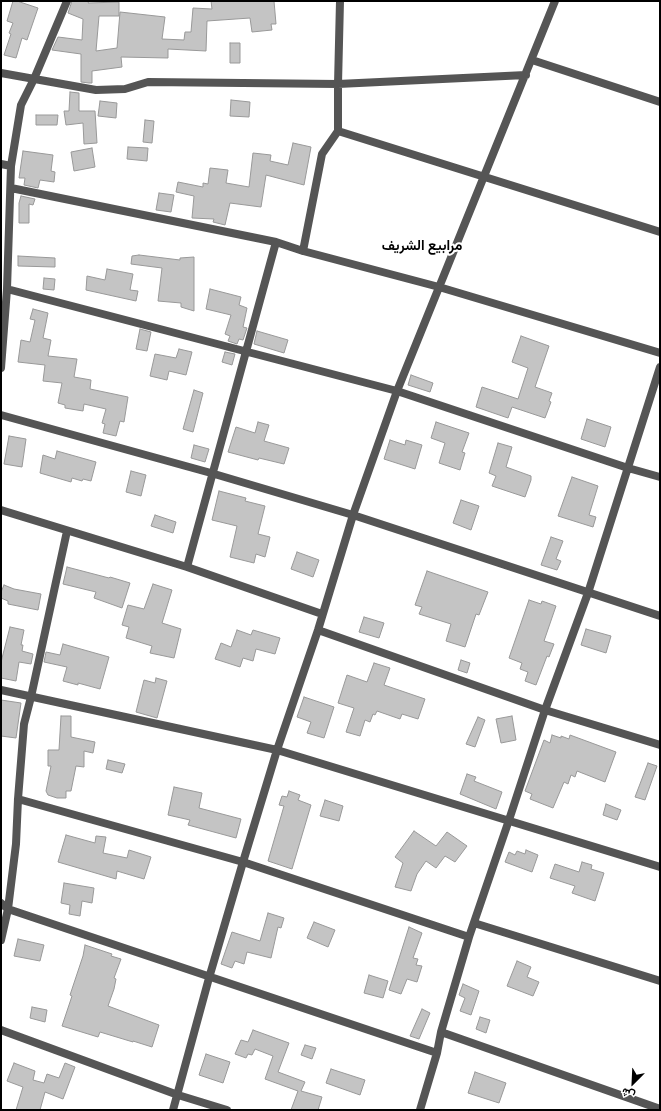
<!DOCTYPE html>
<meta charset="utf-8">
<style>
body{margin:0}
#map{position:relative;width:661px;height:1111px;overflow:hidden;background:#fff;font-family:Cabin,Vazirmatn,sans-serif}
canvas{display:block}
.frame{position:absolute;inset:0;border:2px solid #000;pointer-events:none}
.north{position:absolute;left:613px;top:1063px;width:40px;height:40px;-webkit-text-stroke:3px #fff;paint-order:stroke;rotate:204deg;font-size:11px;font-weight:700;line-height:16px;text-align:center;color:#000}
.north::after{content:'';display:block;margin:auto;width:14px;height:18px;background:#000;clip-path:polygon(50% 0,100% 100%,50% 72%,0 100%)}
</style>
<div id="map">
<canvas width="661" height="1111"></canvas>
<div class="frame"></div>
<div class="north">ش</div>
</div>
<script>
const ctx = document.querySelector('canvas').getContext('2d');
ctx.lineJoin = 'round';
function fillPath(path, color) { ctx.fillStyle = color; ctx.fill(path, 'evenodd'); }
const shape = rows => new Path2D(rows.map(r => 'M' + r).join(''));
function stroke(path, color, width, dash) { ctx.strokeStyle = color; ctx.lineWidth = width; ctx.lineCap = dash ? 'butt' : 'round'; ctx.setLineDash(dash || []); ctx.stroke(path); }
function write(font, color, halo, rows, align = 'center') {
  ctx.font = font + ' Cabin,Vazirmatn,sans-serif'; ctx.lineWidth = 4; ctx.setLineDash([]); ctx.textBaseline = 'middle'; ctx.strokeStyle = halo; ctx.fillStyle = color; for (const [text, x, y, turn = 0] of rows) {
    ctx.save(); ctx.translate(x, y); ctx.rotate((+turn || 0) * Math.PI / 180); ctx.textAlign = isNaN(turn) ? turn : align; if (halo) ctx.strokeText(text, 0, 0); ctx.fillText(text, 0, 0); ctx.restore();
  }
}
const building = shape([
 [13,1,17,1,38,8,27,40,22,38,16,58,4,55,11,34,9,33,13,23,7,21,13,1],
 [72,1,89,1,88,3,119,2,119,16,99,16,96,51,117,48,120,12,165,17,162,39,184,40,185,32,191,32,193,8,212,9,211,1,274,1,276,24,271,24,272,30,252,32,250,18,207,21,206,51,168,49,168,58,121,57,122,67,92,71,92,83,89,83,81,82,81,54,52,50,58,37,82,40,83,19,68,13,72,1],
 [230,43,240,43,240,63,230,63,230,43],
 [70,92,79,93,79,111,95,111,97,143,84,144,83,123,66,125,64,111,69,111,70,92],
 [231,100,250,102,249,117,230,116,231,100],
 [100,101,117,103,116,118,98,116,100,101],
 [36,115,58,115,57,125,36,125,36,115],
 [145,120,154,121,152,143,143,142,145,120],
 [293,143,311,147,304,185,266,175,261,207,230,203,225,225,213,222,214,219,192,218,194,196,176,192,178,182,203,187,203,183,208,184,210,168,228,170,226,183,249,187,253,153,271,155,270,161,288,165,293,143],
 [128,147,148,148,147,161,127,159,128,147],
 [92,148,95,167,74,171,71,152,92,148],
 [23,151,53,155,51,171,55,172,54,182,40,180,38,188,24,185,25,178,19,178,23,151],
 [159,193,174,195,171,212,156,210,159,193],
 [21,196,35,199,33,205,29,204,29,223,19,223,19,203,21,196],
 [139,255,180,260,180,258,194,257,194,311,181,307,181,303,158,301,162,268,131,264,132,256,139,255],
 [18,256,55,258,55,267,18,266,18,256],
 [107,269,133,274,130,290,138,291,136,301,86,290,87,276,105,280,107,269],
 [44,278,55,279,54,290,43,289,44,278],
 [210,289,241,297,239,305,247,308,243,327,247,328,243,340,239,339,237,344,228,341,230,336,225,334,231,315,206,309,210,289],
 [33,309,48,313,43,338,51,340,48,356,77,359,74,377,91,380,90,389,128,397,124,422,120,421,116,436,103,433,105,424,102,423,106,409,84,404,83,411,65,408,65,405,58,403,62,383,43,381,45,365,18,362,21,340,30,342,35,320,30,319,33,309],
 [140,329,151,332,147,351,136,349,140,329],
 [257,331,288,340,284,353,254,344,257,331],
 [521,336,549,346,535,387,552,393,549,401,551,402,545,418,512,407,508,418,476,407,482,387,518,399,528,368,512,362,521,336],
 [179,349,192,352,186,375,169,371,167,380,150,376,155,354,176,358,179,349],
 [225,352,235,354,232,365,222,362,225,352],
 [411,375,433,383,430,392,408,385,411,375],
 [194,390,203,393,193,432,183,429,194,390],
 [587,419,611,427,605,447,581,439,587,419],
 [258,422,269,425,264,441,289,448,284,464,259,458,258,460,228,452,236,427,255,433,258,422],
 [436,422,469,433,462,452,465,453,460,470,439,463,445,443,431,438,436,422],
 [9,436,26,439,22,467,4,464,9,436],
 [390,440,405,445,406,440,422,445,415,469,384,459,390,440],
 [498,443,512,447,506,467,531,476,531,480,525,497,492,486,496,476,489,473,498,443],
 [194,445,209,449,205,462,191,458,194,445],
 [57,451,96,462,91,481,83,479,82,481,72,478,71,482,40,473,43,455,55,459,57,451],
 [131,471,146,475,141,496,126,492,131,471],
 [572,477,598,486,589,515,596,517,593,527,558,516,572,477],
 [219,491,246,498,245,501,265,506,258,534,270,537,265,557,256,554,254,563,230,557,237,526,212,520,219,491],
 [461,500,479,506,471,530,453,523,461,500],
 [155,515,176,522,173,533,151,526,155,515],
 [551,537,563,541,556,559,561,561,557,570,541,565,551,537],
 [297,552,319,560,313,577,291,569,297,552],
 [67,567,109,578,110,577,130,583,122,608,94,598,96,592,63,584,67,567],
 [427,571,488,592,479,615,476,614,465,647,446,641,451,624,419,614,422,607,415,605,427,571],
 [153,584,172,590,162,623,181,629,174,658,150,653,152,646,126,638,129,627,122,625,128,605,144,609,153,584],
 [4,585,14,589,41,594,38,610,8,604,8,601,1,598,1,592,4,585],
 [529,600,541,604,542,601,556,606,544,641,554,644,549,657,547,656,536,685,525,681,528,672,520,669,522,663,509,658,529,600],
 [364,617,384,623,379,638,359,632,364,617],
 [10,627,24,630,21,645,23,645,22,651,33,654,31,664,19,662,16,681,1,678,1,662,10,627],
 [586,629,611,636,606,653,581,645,586,629],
 [237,630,251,635,253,630,280,638,275,654,256,649,253,661,243,658,240,667,215,659,221,643,231,647,237,630],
 [63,644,109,657,100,689,78,683,78,685,63,681,67,667,44,662,46,652,60,655,63,644],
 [461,660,470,663,467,673,458,670,461,660],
 [374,663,390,668,384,685,425,699,418,719,402,714,400,719,377,711,375,715,373,714,370,722,365,720,360,736,346,732,354,708,338,703,347,675,367,682,374,663],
 [156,678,167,681,157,718,136,712,144,680,155,683,156,678],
 [304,697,334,707,324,738,307,733,311,722,297,717,304,697],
 [1,700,21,703,16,738,1,736,1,700],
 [61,716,71,716,71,737,95,742,93,753,84,751,84,767,76,766,71,791,66,791,66,798,57,798,48,795,46,791,51,766,48,766,48,750,59,750,61,716],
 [512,716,516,740,501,743,496,719,512,716],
 [478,717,485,720,475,747,466,744,478,717],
 [552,735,561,738,561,736,569,739,570,735,616,752,605,782,577,771,575,777,571,775,568,784,564,782,553,808,530,799,532,794,525,791,544,740,550,743,552,735],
 [108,760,125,764,122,773,106,769,108,760],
 [648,763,657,766,645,800,635,797,648,763],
 [467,774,476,777,474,781,502,792,496,809,460,794,467,774],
 [174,787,202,793,199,808,241,819,236,838,188,825,190,820,168,815,174,787],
 [289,791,300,795,298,800,311,805,292,869,268,861,284,806,279,805,282,796,287,797,289,791],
 [325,800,343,806,339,821,320,816,325,800],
 [606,804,621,810,617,820,603,815,606,804],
 [414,831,436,846,447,832,467,846,455,862,445,856,436,868,426,861,417,874,411,891,395,887,403,863,395,857,414,831],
 [66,835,95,843,96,836,106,837,103,853,127,858,129,850,151,857,144,879,117,871,116,879,58,862,66,835],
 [526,850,538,855,532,872,505,862,509,852,515,855,517,851,525,854,526,850],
 [582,862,592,865,591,869,604,873,595,901,572,893,575,886,550,878,555,864,579,872,582,862],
 [64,883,94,888,92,903,82,901,80,916,69,914,70,905,61,903,64,883],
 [268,913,284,918,281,928,278,927,271,958,247,952,244,964,235,961,232,968,221,964,232,932,260,941,268,913],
 [314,922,335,930,328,947,307,938,314,922],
 [409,927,422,933,413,958,418,959,416,965,422,966,417,982,407,979,401,994,389,990,409,927],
 [18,939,44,945,40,961,14,956,18,939],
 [85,945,112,954,111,956,121,959,114,978,116,979,114,989,108,1006,159,1025,152,1047,133,1041,133,1042,100,1032,98,1037,62,1026,72,996,70,995,83,956,85,945],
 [517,961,531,967,527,977,539,982,533,996,507,986,517,961],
 [369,975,388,981,383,998,364,993,369,975],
 [463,984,479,991,471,1015,460,1011,465,998,459,995,463,984],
 [32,1007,47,1010,45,1022,30,1018,32,1007],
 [422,1009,430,1013,419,1039,410,1036,422,1009],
 [480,1017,490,1020,486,1033,476,1029,480,1017],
 [253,1030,289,1043,278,1072,305,1082,301,1091,322,1097,318,1110,291,1110,298,1091,265,1079,273,1056,255,1049,252,1055,248,1054,246,1058,235,1054,241,1040,248,1042,253,1030],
 [305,1045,316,1048,312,1059,301,1055,305,1045],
 [206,1054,230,1062,223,1083,199,1075,206,1054],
 [14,1063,35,1071,33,1080,44,1083,47,1074,59,1078,65,1063,75,1067,63,1099,45,1092,40,1110,16,1110,23,1087,7,1081,14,1063],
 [331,1069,365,1080,360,1095,326,1083,331,1069],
 [475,1072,506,1083,499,1103,468,1093,475,1072]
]);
const minor = shape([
 [532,60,660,102],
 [1,73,96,90,125,89,148,82,338,84,526,75],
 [338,131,660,232],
 [1,164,11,166],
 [11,188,276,242,303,251,439,287,660,353],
 [303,251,322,154,338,131,338,84,340,1],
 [7,289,397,391,628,468,660,477],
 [1,368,7,289,11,166,21,105,34,79,67,1],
 [1,415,211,473,353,515,660,616],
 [1,510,187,567,322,614],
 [187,567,276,242],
 [318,630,545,710,660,745],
 [1,690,277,750,660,867],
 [18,799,243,862,469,937],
 [1,903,8,909,437,1053],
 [474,923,660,981],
 [1,940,8,909,16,844,18,799,24,724,31,697,67,531],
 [1,1030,178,1095,227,1110],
 [441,1032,660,1109],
 [173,1110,209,978,243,862,277,750,318,630,353,515,397,391,555,1],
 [420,1110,437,1053,441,1032,469,937,509,820,545,710,588,593,660,367]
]);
const neighbourhoodNames = [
 ["مرابيع الشريف",422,246]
];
fillPath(building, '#c4c4c4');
stroke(building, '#999', 1);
stroke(minor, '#555', 8);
write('bold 14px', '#000', '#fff', neighbourhoodNames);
</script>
